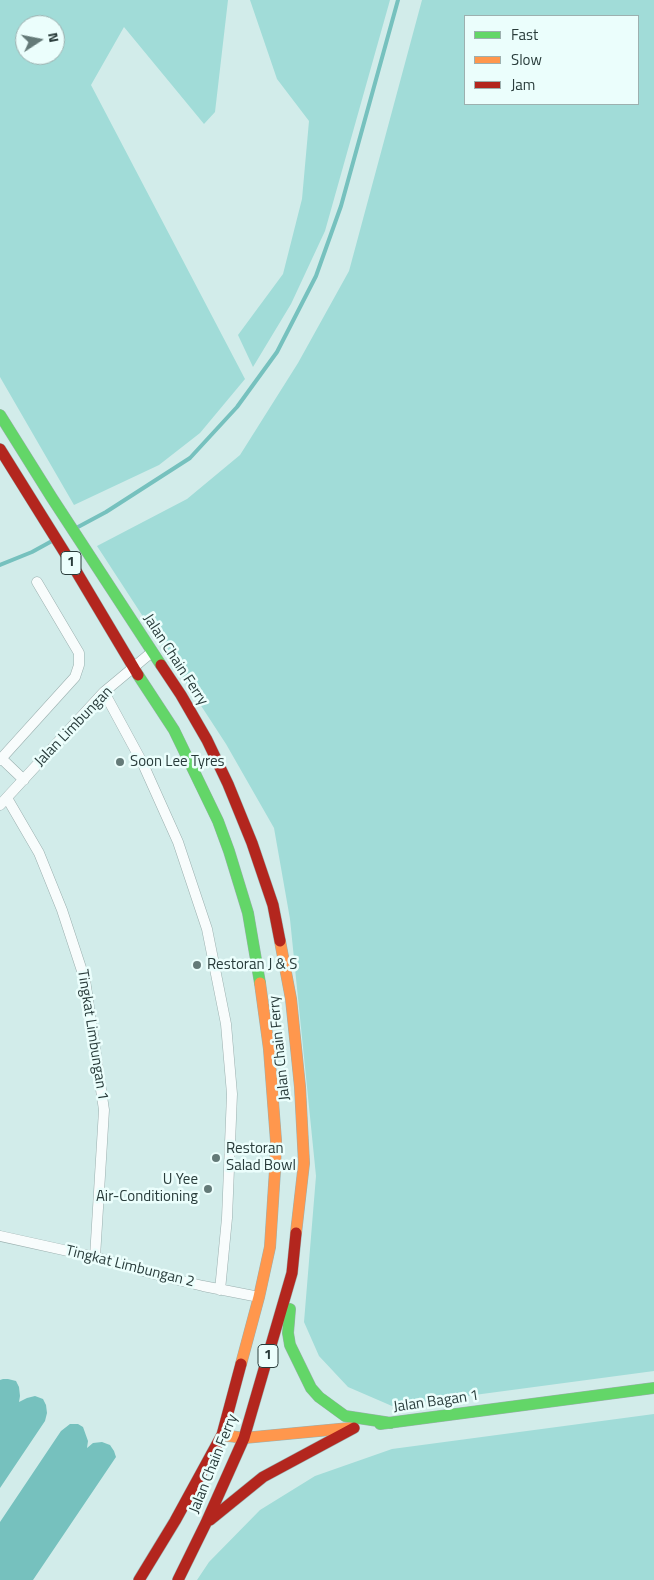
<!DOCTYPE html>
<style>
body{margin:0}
#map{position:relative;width:654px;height:1580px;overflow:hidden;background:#d2ecea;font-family:"Titillium Web",sans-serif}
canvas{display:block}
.legend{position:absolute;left:464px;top:15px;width:175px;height:90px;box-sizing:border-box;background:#ebfefc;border:1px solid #9db0af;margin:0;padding:6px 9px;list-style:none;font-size:15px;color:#293c3b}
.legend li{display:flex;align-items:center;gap:10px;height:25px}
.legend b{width:25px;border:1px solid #9db0af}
.north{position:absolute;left:15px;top:15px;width:50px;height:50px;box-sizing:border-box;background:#ebfefc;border:1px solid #9db0af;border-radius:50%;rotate:79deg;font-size:14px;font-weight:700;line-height:20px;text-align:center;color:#293c3b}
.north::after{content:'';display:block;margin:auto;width:18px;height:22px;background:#647a78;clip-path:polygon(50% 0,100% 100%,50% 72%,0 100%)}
</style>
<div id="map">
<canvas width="654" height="1580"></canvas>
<ul class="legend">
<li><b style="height:6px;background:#63d668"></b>Fast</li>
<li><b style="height:6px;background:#ff974d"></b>Slow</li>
<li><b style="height:6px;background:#b3261e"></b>Jam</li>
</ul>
<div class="north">N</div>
</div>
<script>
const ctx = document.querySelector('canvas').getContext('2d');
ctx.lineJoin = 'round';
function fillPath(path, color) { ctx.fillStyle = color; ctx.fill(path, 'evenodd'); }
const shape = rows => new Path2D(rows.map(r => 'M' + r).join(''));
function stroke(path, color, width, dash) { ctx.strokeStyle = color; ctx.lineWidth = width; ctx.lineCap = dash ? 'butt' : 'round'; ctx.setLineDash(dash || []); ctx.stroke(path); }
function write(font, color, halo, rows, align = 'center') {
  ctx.font = font + ' "Titillium Web",sans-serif'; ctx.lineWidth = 5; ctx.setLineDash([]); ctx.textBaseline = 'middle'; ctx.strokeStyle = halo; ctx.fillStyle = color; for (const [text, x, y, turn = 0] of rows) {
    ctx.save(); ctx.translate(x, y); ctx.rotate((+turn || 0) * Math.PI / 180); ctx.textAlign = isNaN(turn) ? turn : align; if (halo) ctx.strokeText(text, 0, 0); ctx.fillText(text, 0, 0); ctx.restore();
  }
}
const green = shape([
 [0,0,228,0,215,112,204,124,124,27,91,85,245,379,200,433,159,465,74,505,0,377],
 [25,25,55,25,55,55,25,55],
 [250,0,390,0,325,231,291,304,253,367,238,335,283,274,302,199,309,121,277,79],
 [422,0,654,0,654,1371,392,1406,348,1387,319,1356,304,1322,316,1176,290,919,274,828,226,744,97,546,187,499,240,455,298,363,349,271],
 [465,16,638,16,638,104,465,104],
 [654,1414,654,1580,197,1580,209,1562,260,1510,315,1476,392,1449]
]);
const water = shape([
 [3,1379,8,1379,16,1381,19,1387,20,1396,19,1402,27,1398,35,1396,43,1399,46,1405,47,1413,45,1421,0,1488,0,1380],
 [70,1424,78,1424,83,1427,88,1441,87,1448,93,1443,102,1442,110,1445,114,1451,116,1457,33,1580,0,1580,0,1522,61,1431]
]);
const stream = shape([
 [78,527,106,512,190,458,237,407,277,352,316,276,341,206,398,0],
 [0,565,32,552,52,541]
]);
const street = shape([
 [104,692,143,764,178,842,207,929,226,1024,232,1094,227,1218,220,1290],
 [1,758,24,780],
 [0,760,75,677,79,665,79,653,37,582],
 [7,798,39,853,62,910,85,980,104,1110,95,1257],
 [0,805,104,692,152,652],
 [0,1236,95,1257,154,1274,203,1286,259,1297]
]);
const fast = shape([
 [0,415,52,498,161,665],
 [138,675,174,730,218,821,229,851,248,913,260,983],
 [290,1309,288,1333,290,1345,311,1388,319,1397,345,1416,391,1423],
 [380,1424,654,1388]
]);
const slow = shape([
 [280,941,291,999,300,1087,304,1163,296,1233],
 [241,1364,259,1297,270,1247,275,1170,276,1141,269,1049,260,983],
 [222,1435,244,1438,350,1428]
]);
const jam = shape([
 [0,449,73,566,138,675],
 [161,665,181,695,207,740,228,784,252,843,273,905,280,941],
 [210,1520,263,1477,354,1428],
 [139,1580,175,1521,222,1435,241,1364],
 [178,1580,206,1523,244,1438,292,1273,296,1233]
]);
const markers = [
 [120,762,5,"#647a78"],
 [197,965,5,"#647a78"],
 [216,1158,5,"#647a78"],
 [208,1189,5,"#647a78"]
];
const shields = [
 [71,563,20],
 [268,1356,20]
];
const shieldNames = [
 ["1",71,563],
 ["1",268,1356]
];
const streetNames = [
 ["Jalan Chain Ferry",175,660,57],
 ["Jalan Limbungan",74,727,-46],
 ["Tingkat Limbungan 1",92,1035,81],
 ["Jalan Chain Ferry",280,1048,-96],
 ["Tingkat Limbungan 2",130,1267,14],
 ["Jalan Bagan 1",436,1402,-8],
 ["Jalan Chain Ferry",214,1464,-68]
];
const poiNames = [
 ["Soon Lee Tyres",130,762],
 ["Restoran J & S",207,965],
 ["Restoran",226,1149],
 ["Salad Bowl",226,1166],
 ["U Yee",198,1180,"right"],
 ["Air-Conditioning",198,1197,"right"]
];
fillPath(green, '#a1dcd8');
fillPath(water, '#76c1be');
stroke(stream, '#76c1be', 4);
stroke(street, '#9aafae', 11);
stroke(fast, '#9aafae', 12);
stroke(slow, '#9aafae', 12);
stroke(jam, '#9aafae', 12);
stroke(street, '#f8fcfc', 10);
stroke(fast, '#63d668', 11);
stroke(slow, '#ff974d', 11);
stroke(jam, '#b3261e', 11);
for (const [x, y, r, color] of markers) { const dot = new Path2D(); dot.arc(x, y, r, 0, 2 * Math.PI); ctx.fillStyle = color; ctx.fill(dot); stroke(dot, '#ebfefc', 2); }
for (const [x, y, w] of shields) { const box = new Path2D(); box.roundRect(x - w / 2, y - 11.5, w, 23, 4); ctx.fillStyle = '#ebfefc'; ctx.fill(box); stroke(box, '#293c3b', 1); }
write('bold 14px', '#293c3b', null, shieldNames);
write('15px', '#293c3b', '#ebfefc', streetNames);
write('15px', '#293c3b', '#ebfefc', poiNames, 'left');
</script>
